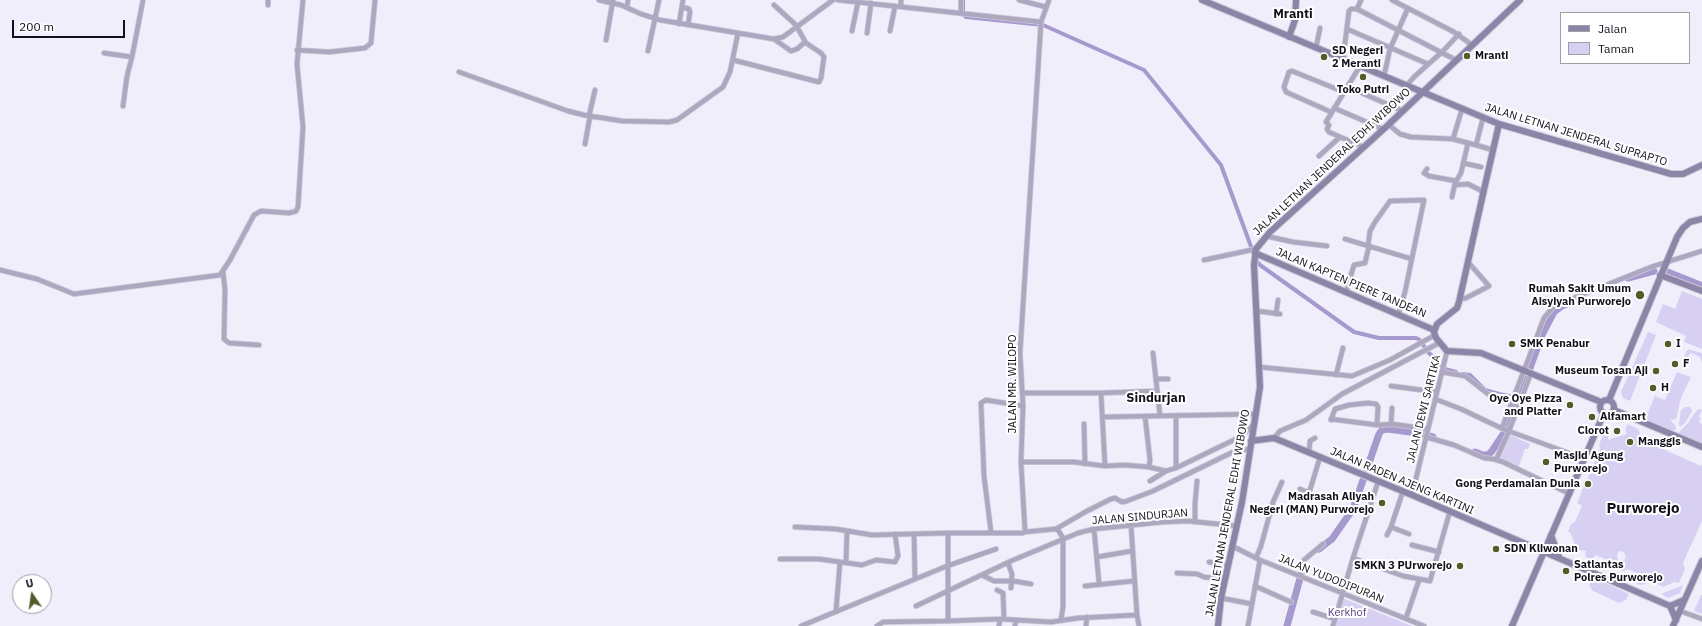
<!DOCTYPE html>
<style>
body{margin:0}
#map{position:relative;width:1702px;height:626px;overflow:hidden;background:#f1eefc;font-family:"IBM Plex Sans",sans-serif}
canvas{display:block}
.legend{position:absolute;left:1560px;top:12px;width:130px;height:52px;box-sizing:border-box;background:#fff;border:1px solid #a09fa4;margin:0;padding:5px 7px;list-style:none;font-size:12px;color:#12101b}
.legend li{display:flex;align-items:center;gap:8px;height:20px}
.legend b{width:20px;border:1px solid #a09fa4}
.north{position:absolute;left:12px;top:574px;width:40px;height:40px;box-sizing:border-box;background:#fff;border:1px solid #a09fa4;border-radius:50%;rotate:347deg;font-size:11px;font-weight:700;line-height:16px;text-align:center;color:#12101b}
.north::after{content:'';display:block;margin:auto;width:14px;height:18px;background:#545b2a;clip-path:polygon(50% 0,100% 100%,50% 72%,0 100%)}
.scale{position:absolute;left:12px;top:20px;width:113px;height:18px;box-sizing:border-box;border:2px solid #12101b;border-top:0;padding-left:5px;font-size:12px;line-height:14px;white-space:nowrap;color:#12101b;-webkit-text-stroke:3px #fff;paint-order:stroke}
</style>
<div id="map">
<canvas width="1702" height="626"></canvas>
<ul class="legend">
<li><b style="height:5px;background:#8d85a8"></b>Jalan</li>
<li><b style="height:11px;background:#d8d0f2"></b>Taman</li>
</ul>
<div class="north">U</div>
<div class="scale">200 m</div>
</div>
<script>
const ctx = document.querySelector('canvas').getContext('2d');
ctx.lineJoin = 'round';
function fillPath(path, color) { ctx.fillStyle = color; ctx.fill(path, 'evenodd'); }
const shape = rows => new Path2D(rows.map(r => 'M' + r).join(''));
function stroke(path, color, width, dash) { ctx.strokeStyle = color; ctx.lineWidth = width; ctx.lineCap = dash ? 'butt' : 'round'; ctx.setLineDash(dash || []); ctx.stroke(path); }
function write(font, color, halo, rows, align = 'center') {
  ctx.font = font + ' "IBM Plex Sans",sans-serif'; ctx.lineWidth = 4; ctx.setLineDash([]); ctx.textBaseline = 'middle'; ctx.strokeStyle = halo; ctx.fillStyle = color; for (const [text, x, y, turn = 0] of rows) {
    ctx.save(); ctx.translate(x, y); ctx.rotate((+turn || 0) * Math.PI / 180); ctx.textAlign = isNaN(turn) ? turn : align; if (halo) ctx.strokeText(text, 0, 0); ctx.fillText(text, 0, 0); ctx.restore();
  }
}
const green = shape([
 [1682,291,1702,299,1702,349,1684,342,1686,336,1656,322,1663,304,1675,309],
 [1648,332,1656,335,1630,401,1623,398,1621,392],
 [1688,349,1702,353,1702,363,1700,357,1691,353,1687,357,1684,356],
 [1677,372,1691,377,1681,398,1676,419,1670,420,1676,426,1676,430,1671,431,1642,419,1645,411,1648,412,1655,396,1665,400],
 [1685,407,1690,407,1692,411,1685,423,1680,427,1679,424,1680,416,1681,410],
 [1700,409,1702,410,1699,417,1701,418,1699,422,1702,424,1702,444,1678,433,1688,423,1697,410],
 [1628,424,1638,429,1640,433,1638,438,1701,466,1702,463,1702,521,1683,563,1685,569,1679,583,1674,582,1664,587,1654,583,1653,580,1648,578,1645,584,1640,585,1637,584,1641,575,1628,569,1623,571,1619,569,1622,561,1626,558,1624,552,1620,551,1617,554,1618,560,1615,567,1612,566,1610,561,1595,555,1591,563,1588,562,1587,557,1585,556,1586,551,1573,549,1575,545,1570,532,1568,532,1571,524,1575,522,1582,506,1577,503,1584,486,1590,489,1593,482,1587,480,1595,460,1601,462,1604,455,1599,452,1600,448,1599,445,1604,432,1609,434,1608,438,1609,441,1610,439,1627,434,1625,429],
 [1508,434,1530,444,1528,449,1525,449,1518,469,1496,460],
 [1592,577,1629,594,1626,600,1619,603,1593,591,1589,585],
 [1683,585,1680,593,1668,598,1661,594],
 [1701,595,1702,595,1702,614,1694,611],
 [1340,597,1412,626,1330,626]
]);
const water = shape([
 [1667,268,1702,282,1702,289,1664,274]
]);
const canal = shape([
 [963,0,963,14,966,17,1043,25,1144,70,1221,165,1253,252],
 [1255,259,1260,265,1354,332,1379,338,1416,338,1420,340,1427,351,1445,369,1456,372],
 [1463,374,1470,375,1485,390,1499,394,1518,398]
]);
const river = shape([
 [1628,278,1654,271],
 [1530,368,1541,337,1554,312,1562,306,1579,298],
 [1475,452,1483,455,1488,455,1492,451,1504,433,1527,377],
 [1319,549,1332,539,1353,509,1379,434,1382,430,1388,429,1417,433,1433,437],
 [1287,626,1302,571]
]);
const street = shape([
 [599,0,621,5,641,14,660,20,774,39,783,37,833,0],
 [838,0,1041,22],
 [901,0,901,6],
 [1019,0,1046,7],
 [1392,0,1454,32,1472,45],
 [268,5,268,0],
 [774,5,797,26],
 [627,7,628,0],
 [682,7,689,9,690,12,688,25],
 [1357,9,1456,60],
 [961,13,961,0],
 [679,24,683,0],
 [1347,29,1428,64],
 [852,31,858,2],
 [890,31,895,6],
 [867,33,871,3],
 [774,39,791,51,797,49,805,42],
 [606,40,613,0],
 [1316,48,1320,28],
 [297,50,329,52,365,48,371,43,375,0],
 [648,51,659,0],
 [104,53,132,57,143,0],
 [1343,59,1349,11,1351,9,1357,9,1361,0],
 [733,60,819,82,821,78,824,57,821,53,806,43,797,27],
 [1360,66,1326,122,1329,125,1327,129,1329,132,1363,147],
 [459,72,568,111,584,115,622,121,669,122,677,120,723,87,730,72,738,33],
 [1384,76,1390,49,1408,8],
 [1406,86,1415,76,1442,52,1459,34],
 [1348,87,1403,111],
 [123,106,127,76,132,57],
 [1334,108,1383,129],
 [1331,112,1286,92,1284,87,1289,72,1292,71,1344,92],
 [589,116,595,90],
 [1388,124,1400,134,1411,137,1453,139],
 [1468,143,1476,145,1483,118],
 [585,144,590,116],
 [1476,145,1493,150],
 [1319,156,1340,137],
 [1463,163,1481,167],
 [1427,169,1424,173,1429,176,1456,181],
 [1455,185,1468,184,1480,190,1483,194],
 [1452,197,1455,183,1461,173,1468,143,1453,139,1462,109],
 [1266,236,1293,242,1327,246],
 [1345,239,1412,259],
 [1368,246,1370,231,1375,222,1390,201,1424,200,1405,292,1398,315],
 [1204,260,1256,249],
 [0,270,37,279,74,294,220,275,230,260,254,215,261,211,289,213,296,211,298,207,303,127,297,64,303,0],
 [223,272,225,290,224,339,229,343,259,345],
 [1346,292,1354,265,1365,263,1369,246],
 [1460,299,1466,298,1489,286,1468,262],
 [1257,311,1280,314],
 [1276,314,1278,300],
 [1153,353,1160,416],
 [1259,367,1352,376,1390,360,1435,335],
 [1442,372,1465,376,1488,394,1513,400],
 [1336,375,1343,348],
 [1156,379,1168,379],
 [1391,386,1437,392],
 [1023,393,1101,393,1157,391],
 [1101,393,1105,466],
 [1435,399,1461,409,1503,429,1585,459],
 [1145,416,1150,460,1149,467],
 [1104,417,1256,414],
 [1331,419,1377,425],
 [1331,420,1335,409,1349,405,1368,403,1376,404,1378,407,1377,424,1378,425,1392,424,1428,429],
 [1084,424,1085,464],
 [1391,424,1392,408],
 [1502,428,1544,318,1554,306,1651,267,1702,251],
 [1426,437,1454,445,1484,458,1493,459,1503,462,1570,494],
 [1274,438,1280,431,1306,420,1342,394,1439,343],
 [1309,453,1310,441,1315,438],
 [1496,460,1509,431,1531,373],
 [1021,462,1074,462,1105,466,1125,465,1149,467,1166,471],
 [1176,468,1176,416],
 [1150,481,1166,471,1176,468,1242,436,1255,423],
 [1300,489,1307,492,1310,490,1320,457],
 [1403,491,1391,527,1409,534],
 [1412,495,1447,351],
 [1195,522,1195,504,1197,481],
 [795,527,836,529,872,535,948,533],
 [1056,529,1087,511,1111,499,1115,498,1122,502,1127,501,1153,491,1235,451,1250,449],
 [1094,529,1099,583],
 [991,532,984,476,981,403,986,400,1023,406],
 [1025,532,1055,529,1058,530,1063,538],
 [914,534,915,579],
 [1387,535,1391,527],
 [1412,545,1439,552],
 [1232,546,1260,560,1424,626],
 [1097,557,1132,551],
 [1256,558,1261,546,1273,502,1282,482],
 [1353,558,1403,576,1430,581,1450,511],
 [780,559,819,559,862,565,876,560,895,562,898,556,895,534],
 [846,562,847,531],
 [1209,562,1228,565],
 [1008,563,1012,574,1011,588],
 [1177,573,1197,574,1204,577,1225,579],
 [982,575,994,581,1013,581,1031,584],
 [1300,576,1304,560,1323,544],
 [1085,586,1134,581],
 [1255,586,1291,602],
 [997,590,1003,593,1004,619],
 [1221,598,1252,604],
 [916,606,1011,561,1078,533,1094,529,1163,522,1188,521,1237,526],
 [836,611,840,562],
 [1680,611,1702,619],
 [1313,612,1335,619],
 [1137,615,1139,626],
 [1406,618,1419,580],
 [1061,620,1063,607,1063,538],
 [947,621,1000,619,1051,622,1078,618,1137,615,1131,525],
 [801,626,947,566,996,549],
 [877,626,883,622,945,621,948,620,948,533,1023,533,1025,531,1021,462,1023,406,1020,353,1040,38,1041,22,1049,0],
 [999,626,1000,619],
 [1015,626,1016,620],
 [1086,626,1087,617],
 [1248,626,1260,560],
 [1333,626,1353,558,1378,482]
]);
const secondary = shape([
 [1202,0,1499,124,1671,174,1683,174,1702,165],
 [1289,37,1295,20,1296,0],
 [1499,124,1483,194,1459,302,1457,308,1437,324,1434,332,1436,338,1447,351,1481,353,1601,402],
 [1255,253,1434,330],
 [1660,275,1702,291],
 '1600 407a7 7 0 1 1 14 0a7 7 0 1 1-14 0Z',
 [1609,400,1677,237,1683,228,1690,222,1702,219],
 [1614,410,1702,447],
 [1251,441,1274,438,1412,495,1670,606,1676,620],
 [1551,535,1559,557],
 [1670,606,1684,600],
 [1218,626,1221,598,1242,502,1260,387,1254,265,1256,249,1270,232,1387,126,1520,0],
 [1512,626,1604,413],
 [1673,626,1702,561]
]);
const markers = [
 [1467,56,4,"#545b2a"],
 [1324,57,4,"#545b2a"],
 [1363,77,4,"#545b2a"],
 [1640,295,5,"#545b2a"],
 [1512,344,4,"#545b2a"],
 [1668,344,4,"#545b2a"],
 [1675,364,4,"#545b2a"],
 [1656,371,4,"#545b2a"],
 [1653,388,4,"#545b2a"],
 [1570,405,4,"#545b2a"],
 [1592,417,4,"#545b2a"],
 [1617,431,4,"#545b2a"],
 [1630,442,4,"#545b2a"],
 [1546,462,4,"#545b2a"],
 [1588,484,4,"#545b2a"],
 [1382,503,4,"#545b2a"],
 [1496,549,4,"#545b2a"],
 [1460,566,4,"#545b2a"],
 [1566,571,4,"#545b2a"]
];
const poiNames = [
 ["SD Negeri",1332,51],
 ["2 Meranti",1332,64],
 ["Mranti",1475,56],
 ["Toko Putri",1363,90,"center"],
 ["Rumah Sakit Umum",1631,289,"right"],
 ["Aisyiyah Purworejo",1631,302,"right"],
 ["SMK Penabur",1520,344],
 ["I",1676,344],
 ["F",1683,364],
 ["Museum Tosan Aji",1648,371,"right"],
 ["H",1661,388],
 ["Oye Oye Pizza",1562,399,"right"],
 ["and Platter",1562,412,"right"],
 ["Alfamart",1600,417],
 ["Clorot",1609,431,"right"],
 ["Manggis",1638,442],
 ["Masjid Agung",1554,456],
 ["Purworejo",1554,469],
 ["Gong Perdamaian Dunia",1580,484,"right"],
 ["Madrasah Aliyah",1374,497,"right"],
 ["Negeri (MAN) Purworejo",1374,510,"right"],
 ["SDN Kliwonan",1504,549],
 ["Satlantas",1574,565],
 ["Polres Purworejo",1574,578],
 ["SMKN 3 PUrworejo",1452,566,"right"]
];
const streetNames = [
 ["JALAN LETNAN JENDERAL SUPRAPTO",1576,135,17],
 ["JALAN LETNAN JENDERAL EDHI WIBOWO",1332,162,-43],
 ["JALAN KAPTEN PIERE TANDEAN",1351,283,23],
 ["JALAN MR. WILOPO",1013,384,-90],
 ["JALAN DEWI SARTIKA",1424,409,-76],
 ["JALAN RADEN AJENG KARTINI",1402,481,23],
 ["JALAN LETNAN JENDERAL EDHI WIBOWO",1228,513,-80],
 ["JALAN SINDURJAN",1140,517,-5],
 ["JALAN YUDODIPURAN",1331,579,22]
];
const parkNames = [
 ["Kerkhof",1347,613]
];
const quarterNames = [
 ["Mranti",1293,14],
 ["Sindurjan",1156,398]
];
const districtNames = [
 ["Purworejo",1643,509]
];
fillPath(green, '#d8d0f2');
fillPath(water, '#a699ce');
stroke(canal, '#a699ce', 4);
stroke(river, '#a699ce', 7);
stroke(street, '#cdcad8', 6);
stroke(secondary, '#cdcad8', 8);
stroke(street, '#ada8c0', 4.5);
stroke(secondary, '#8d85a8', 6);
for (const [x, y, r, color] of markers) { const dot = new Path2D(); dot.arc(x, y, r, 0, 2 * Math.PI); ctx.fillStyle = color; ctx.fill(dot); stroke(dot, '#fff', 1.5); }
write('bold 11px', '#12101b', '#fff', poiNames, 'left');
write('11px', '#12101b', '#fff', streetNames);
write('11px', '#574284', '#fff', parkNames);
write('bold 13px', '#12101b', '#fff', quarterNames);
write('bold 15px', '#12101b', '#fff', districtNames);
</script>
